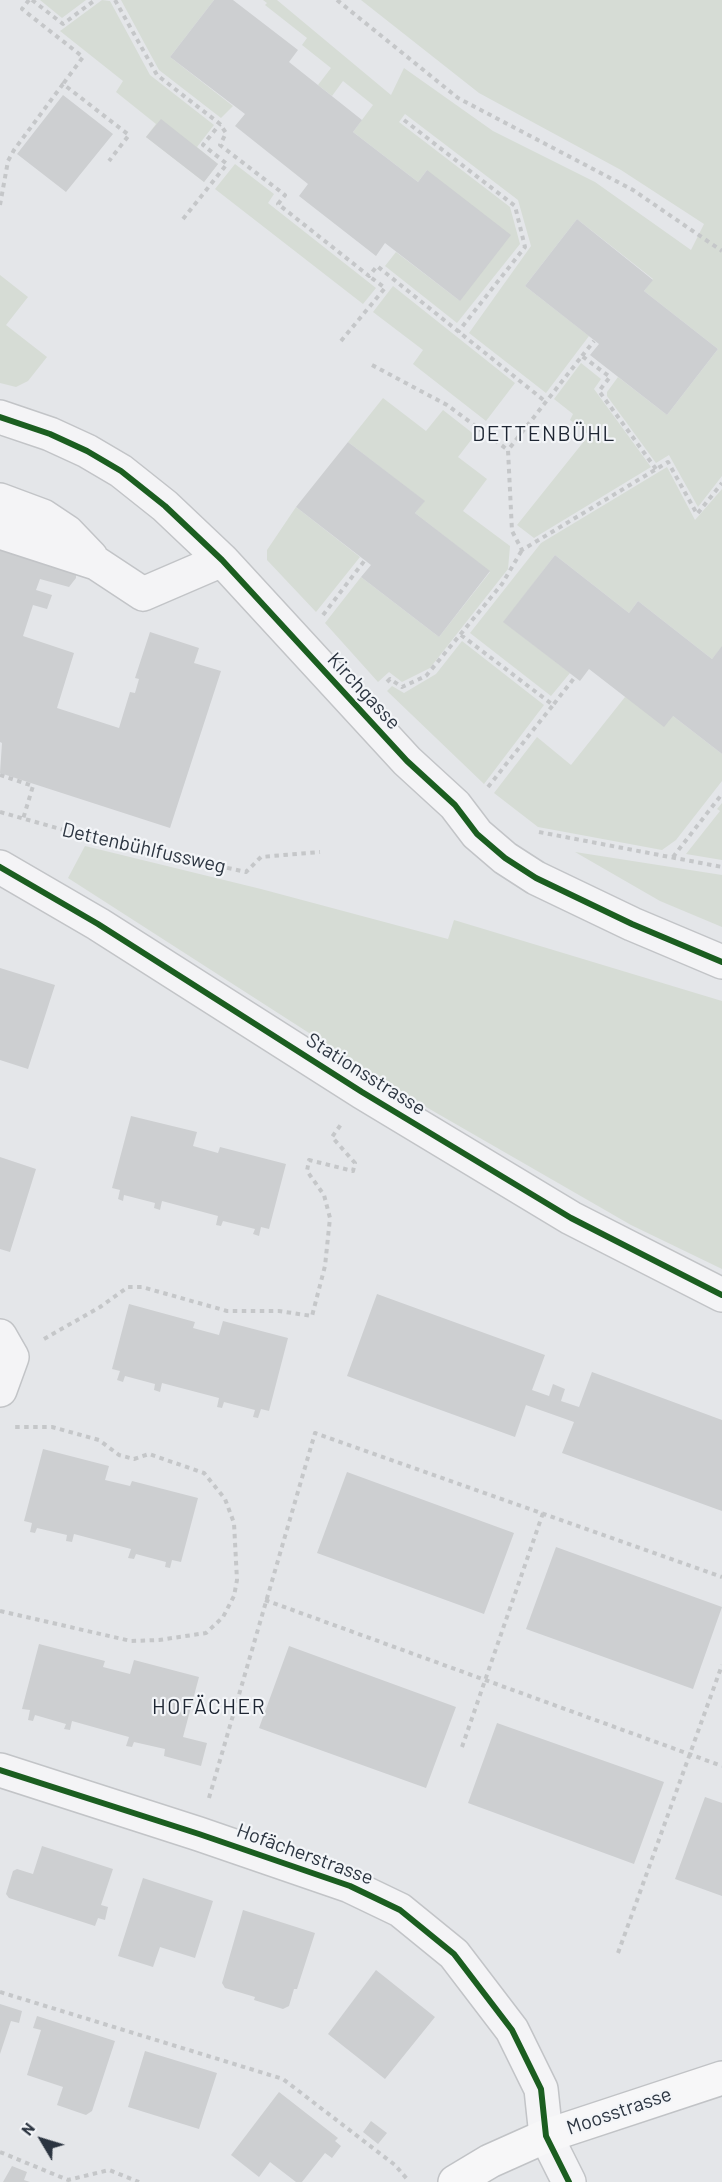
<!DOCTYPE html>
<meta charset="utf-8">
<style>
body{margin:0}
#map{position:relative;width:722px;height:2182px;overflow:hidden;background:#e4e6e9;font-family:Barlow,sans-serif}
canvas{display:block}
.north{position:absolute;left:12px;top:2110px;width:60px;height:60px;-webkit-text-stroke:4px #f3f5f8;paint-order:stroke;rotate:308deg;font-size:16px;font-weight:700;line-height:24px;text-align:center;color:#2c3541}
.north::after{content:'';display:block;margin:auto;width:21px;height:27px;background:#2c3541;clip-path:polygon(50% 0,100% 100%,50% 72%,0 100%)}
</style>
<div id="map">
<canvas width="722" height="2182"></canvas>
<div class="north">N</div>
</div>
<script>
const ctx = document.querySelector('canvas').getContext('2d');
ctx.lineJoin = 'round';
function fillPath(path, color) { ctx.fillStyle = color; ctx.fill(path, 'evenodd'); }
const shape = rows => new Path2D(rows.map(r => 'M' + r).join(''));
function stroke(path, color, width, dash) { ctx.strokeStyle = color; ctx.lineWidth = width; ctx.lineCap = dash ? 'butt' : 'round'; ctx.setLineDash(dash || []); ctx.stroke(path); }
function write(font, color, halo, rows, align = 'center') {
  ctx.font = font + ' Barlow,sans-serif'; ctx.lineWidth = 4.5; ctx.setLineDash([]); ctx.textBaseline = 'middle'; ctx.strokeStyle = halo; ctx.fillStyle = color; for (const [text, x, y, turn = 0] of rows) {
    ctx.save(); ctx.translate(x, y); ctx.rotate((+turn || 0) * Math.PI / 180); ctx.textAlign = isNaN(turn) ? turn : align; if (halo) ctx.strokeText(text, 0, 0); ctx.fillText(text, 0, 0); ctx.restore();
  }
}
const green = shape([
 [40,0,86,0,62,18],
 [102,0,110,1,150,75,214,125,197,147,218,164,204,182,146,137,156,124,116,92,123,81,60,31],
 [121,0,214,0,170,57,233,106,221,118,159,70],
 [263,0,277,0,391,95,404,68,493,131,595,182,691,250,704,224,621,170,479,93,361,0,722,0,722,476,698,507,669,455,656,463,607,396,607,392,618,377,667,415,718,349,644,291,653,279,577,219,525,286,589,336,546,393,469,333,531,246,518,200,405,114,399,122,510,207,520,244,457,323,385,266,396,252,460,301,427,170,418,182,353,132,373,105,343,81,332,96,318,85,331,68,302,45,307,38,265,5,267,3],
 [235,164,274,194,268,203,376,288,363,304,215,189],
 [0,275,28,297,6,325,47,357,28,381,16,387,0,383],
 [393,286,515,383,486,421,413,364,423,350,373,312],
 [581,363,601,379,594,389,651,467,534,538,517,525,589,435,570,420,573,414,554,399],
 [383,398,426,431,443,410,475,435,458,457,487,479,463,511,510,546,508,569,430,668,402,682,389,672,378,682,325,623,361,577,439,637,490,572,415,513,424,501,348,442],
 [667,467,695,520,722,489,722,647,712,659,638,601,629,613,555,555,504,622,570,673,551,696,470,633,541,543],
 [296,507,360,557,316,612,267,560,267,550],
 [462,641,544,705,484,784,387,691,392,686,404,693,436,674],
 [625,697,673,716,722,754,722,781,676,840,662,850,538,827,494,793,537,737,571,765],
 [722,803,722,860,686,854,720,811,717,809],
 [85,846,261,889,448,939,454,920,722,1001,722,1269,631,1225,407,1096,68,878],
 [575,852,722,875,722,927,660,901]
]);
const building = shape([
 [214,0,233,0,298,50,289,62,362,120,353,132,418,182,427,170,511,235,460,301,385,243,376,256,299,196,308,184,235,126,245,114,170,57],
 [63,95,113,134,66,192,17,154],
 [161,119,218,164,204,182,146,137],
 [577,219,653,280,644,291,718,349,667,415,590,355,599,344,525,286],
 [348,442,425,501,415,513,490,571,439,637,361,577,371,565,296,507],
 [0,544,76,573,76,578,69,587,40,579,36,590,52,595,47,609,33,605,23,636,74,653,57,708,119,728,130,692,135,693,139,679,135,678,150,632,199,648,194,663,221,671,170,828,0,773,2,743,0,742],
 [555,555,629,613,638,601,712,659,722,646,722,754,673,716,664,727,589,669,580,681,503,622],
 [0,968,55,985,28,1069,0,1060],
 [131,1116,197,1132,193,1146,218,1153,220,1147,286,1164,269,1229,261,1227,259,1236,253,1234,255,1229,223,1221,221,1226,216,1225,218,1216,162,1201,160,1210,154,1208,155,1203,124,1195,123,1201,118,1199,120,1190,112,1188],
 [0,1157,36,1169,10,1252,0,1249],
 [377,1294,545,1355,532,1390,549,1396,553,1384,565,1389,561,1401,579,1407,592,1372,722,1420,722,1511,562,1453,574,1422,526,1405,515,1437,347,1376],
 [129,1304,195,1322,193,1328,219,1335,223,1321,288,1338,269,1411,261,1409,258,1418,253,1417,255,1410,224,1402,222,1408,217,1407,219,1398,162,1383,160,1392,154,1390,155,1384,125,1376,123,1382,117,1380,120,1371,112,1369],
 [43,1449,109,1466,105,1480,130,1486,132,1481,198,1498,181,1562,172,1560,170,1568,165,1567,166,1562,136,1554,134,1559,128,1558,131,1549,74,1534,72,1542,66,1541,67,1535,37,1528,35,1533,30,1532,32,1523,24,1521],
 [347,1472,514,1533,484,1614,317,1553],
 [556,1547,722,1607,693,1689,526,1629],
 [39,1644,105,1661,103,1667,130,1674,134,1660,199,1677,183,1737,207,1743,201,1766,164,1756,165,1749,134,1742,132,1747,126,1746,129,1737,72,1721,70,1730,64,1729,66,1724,35,1715,33,1721,28,1720,30,1710,22,1709],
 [289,1646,456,1707,426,1788,259,1728],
 [497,1723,664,1782,634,1864,468,1803],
 [705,1797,722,1803,722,1896,675,1879],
 [42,1846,113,1869,101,1905,108,1907,105,1920,98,1918,95,1926,9,1898,6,1894,13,1871,17,1869,33,1874],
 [143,1878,213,1901,195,1958,160,1947,153,1967,118,1956],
 [243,1910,315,1933,297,1989,294,1989,289,2006,283,2009,254,2000,255,1997,225,1988,222,1983],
 [376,1970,435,2017,385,2079,328,2034],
 [0,2004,22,2011,19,2023,11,2021,0,2054],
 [37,2016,115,2041,92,2111,86,2115,57,2105,63,2087,27,2075,41,2030,33,2028],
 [145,2051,217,2073,199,2129,128,2107],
 [279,2092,338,2138,335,2141,341,2146,332,2158,325,2153,302,2182,296,2182,270,2162,259,2177,231,2155],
 [371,2121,387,2133,378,2144,363,2132],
 [12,2166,27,2172,24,2180,30,2182,3,2182]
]);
const path = shape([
 [29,0,22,9,83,57,63,84],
 [32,0,63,24,95,0],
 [115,0,157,75,220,124,226,133,220,145,285,195,278,204,369,276,377,266,546,402],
 [337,0,458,98,633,190,722,251],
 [404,120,515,206,525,247,458,332],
 [0,205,8,161,14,150,63,84,129,135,109,161],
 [183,219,227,164,203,145,220,124],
 [341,341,385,288,369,276],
 [582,356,594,341],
 [372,365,447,405,508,450],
 [656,469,599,391,610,377,582,356,508,450,512,531,522,550,668,462,697,514,722,483],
 [323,615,365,560],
 [461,635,553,705,575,677],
 [387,682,390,679,402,687,426,676,502,584,522,550],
 [0,775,33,786,23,819],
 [488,787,553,705],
 [0,812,96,839,246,872,261,857,320,852],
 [539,832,722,867],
 [673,857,722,794],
 [44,1339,100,1307,128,1287,142,1287,227,1311,279,1311,312,1316,325,1266,330,1218,324,1195,307,1171,309,1160,353,1171,355,1163,332,1137,342,1123],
 [265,1600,722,1766],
 [0,1611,131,1641,159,1640,206,1633,223,1617,234,1596,237,1580,234,1523,225,1499,204,1473,149,1454,134,1459,119,1455,99,1440,52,1427,12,1427],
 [462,1747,543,1513],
 [209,1798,315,1433,722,1577],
 [618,1953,722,1665],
 [0,1992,283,2079,395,2165,407,2179],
 [0,2152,68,2180,109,2170,139,2182]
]);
const minor = shape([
 [0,417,50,434,87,451,121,471,165,506,222,560,407,761,455,805,477,834,505,858,536,878,632,924,722,962],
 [0,500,43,516,67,532,91,557],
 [0,532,96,563,143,594,222,560],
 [0,867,98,924,362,1092,571,1218,722,1295],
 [0,1336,12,1357,0,1390],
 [0,1770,199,1834,350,1886,400,1910,454,1954,512,2030,541,2089,546,2136,569,2182]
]);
const major = shape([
 [455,2182,490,2161,546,2136,722,2078]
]);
const cycleway = shape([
 [0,417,50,434,87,451,121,471,165,506,222,560,407,761,455,805,477,834,505,858,536,878,632,924,722,962],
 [0,867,98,924,362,1092,571,1218,722,1295],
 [0,1770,199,1834,350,1886,400,1910,454,1954,512,2030,541,2089,546,2136,569,2182]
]);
const streetNames = [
 ["Kirchgasse",364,691,47],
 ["Dettenbühlfussweg",144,848,13],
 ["Stationsstrasse",366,1074,32],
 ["Hofächerstrasse",305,1854,20],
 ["Moosstrasse",619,2111,-19]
];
const neighbourhoodNames = [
 ["DETTENBÜHL",544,434],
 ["HOFÄCHER",209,1707]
];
fillPath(green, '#d6dcd5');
fillPath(building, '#cdcfd1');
stroke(minor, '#c2c4c7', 36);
stroke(major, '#c1c3c6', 36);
stroke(path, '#c5c7c9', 4, [4.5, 4.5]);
stroke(minor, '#f4f4f6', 33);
stroke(major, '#f7f7f8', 33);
stroke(cycleway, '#1b5e20', 6);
write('20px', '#2c3541', '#f3f5f8', streetNames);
ctx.letterSpacing = '1.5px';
write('21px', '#1e2633', '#f3f5f8', neighbourhoodNames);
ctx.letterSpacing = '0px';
</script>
